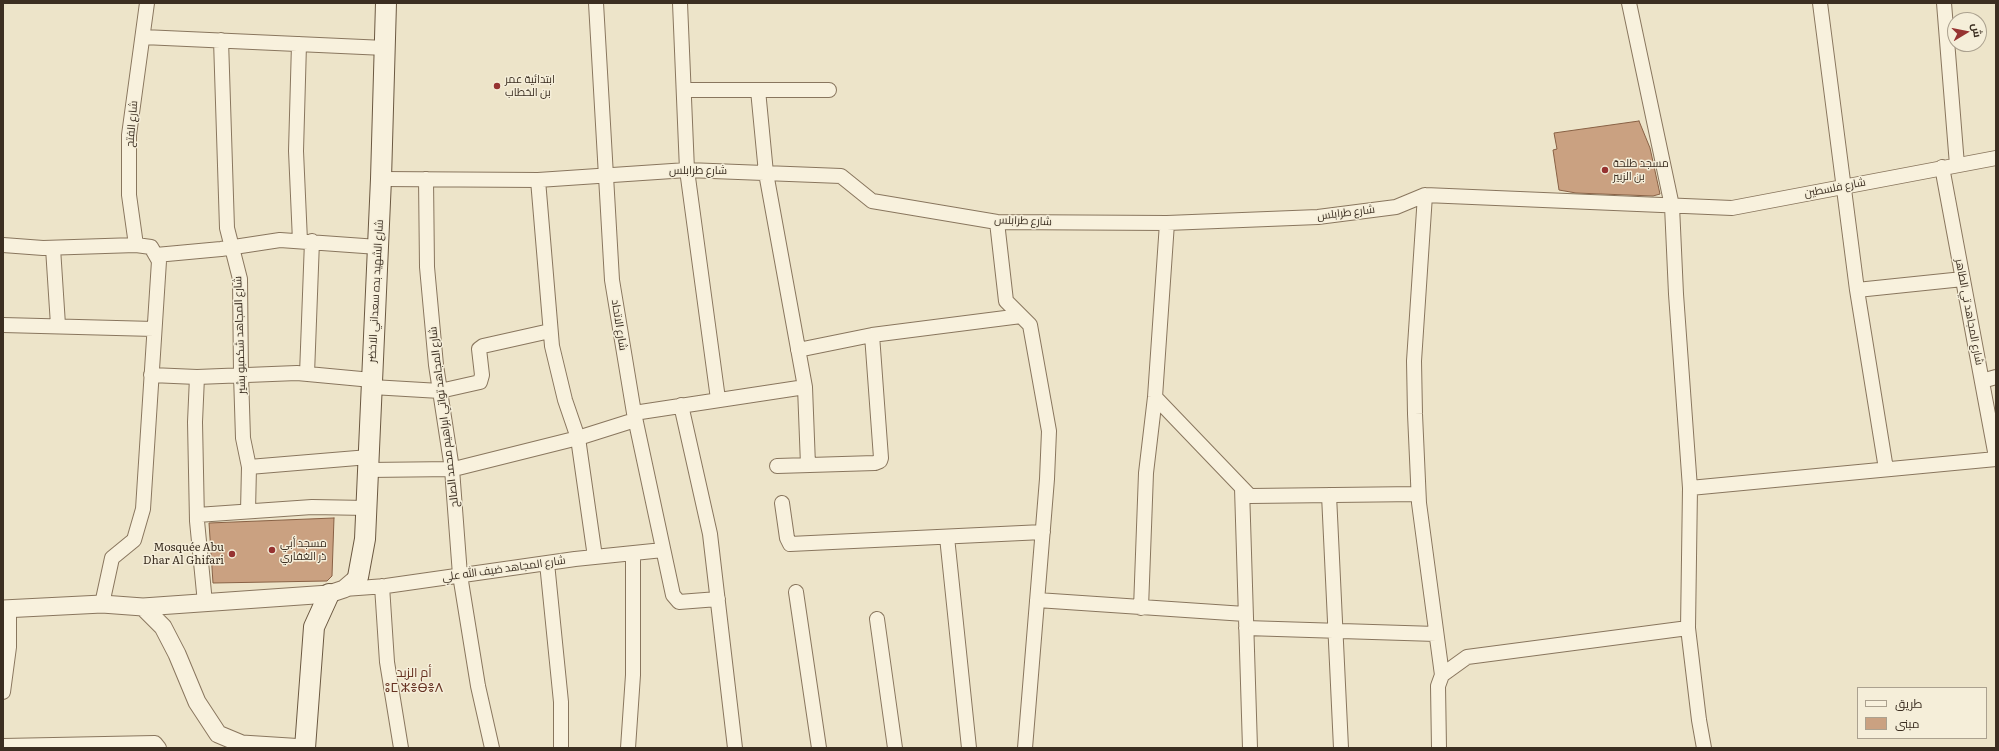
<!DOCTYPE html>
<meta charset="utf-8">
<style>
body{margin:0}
#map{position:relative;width:1999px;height:751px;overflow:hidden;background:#ede4c9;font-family:Literata,Cairo,serif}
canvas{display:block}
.frame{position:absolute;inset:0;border:4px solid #3b2e21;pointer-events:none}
.legend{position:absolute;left:1857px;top:687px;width:130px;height:52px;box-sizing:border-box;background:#f5eed9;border:1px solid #aba18f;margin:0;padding:5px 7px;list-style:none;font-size:12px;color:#3b2e21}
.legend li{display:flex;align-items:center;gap:8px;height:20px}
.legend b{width:20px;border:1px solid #aba18f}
.north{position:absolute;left:1947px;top:12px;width:40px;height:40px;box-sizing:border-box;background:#f5eed9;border:1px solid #aba18f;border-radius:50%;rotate:80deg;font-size:11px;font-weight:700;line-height:16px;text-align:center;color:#3b2e21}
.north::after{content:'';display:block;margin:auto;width:14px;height:18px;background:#963331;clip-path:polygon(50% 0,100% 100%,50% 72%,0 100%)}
</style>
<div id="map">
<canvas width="1999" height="751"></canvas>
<div class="frame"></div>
<ul class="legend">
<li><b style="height:5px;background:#f8f1dd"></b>طريق</li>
<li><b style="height:11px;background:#caa181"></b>مبنى</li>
</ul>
<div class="north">ش</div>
</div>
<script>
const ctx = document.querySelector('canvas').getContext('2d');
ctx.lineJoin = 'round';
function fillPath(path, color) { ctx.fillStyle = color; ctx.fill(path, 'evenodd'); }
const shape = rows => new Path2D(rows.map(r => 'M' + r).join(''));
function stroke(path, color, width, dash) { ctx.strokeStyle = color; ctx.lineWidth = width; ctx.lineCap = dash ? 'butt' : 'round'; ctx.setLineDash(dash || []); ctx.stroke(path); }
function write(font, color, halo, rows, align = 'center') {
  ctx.font = font + ' Literata,Cairo,"Noto Sans Tifinagh",serif'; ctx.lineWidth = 3; ctx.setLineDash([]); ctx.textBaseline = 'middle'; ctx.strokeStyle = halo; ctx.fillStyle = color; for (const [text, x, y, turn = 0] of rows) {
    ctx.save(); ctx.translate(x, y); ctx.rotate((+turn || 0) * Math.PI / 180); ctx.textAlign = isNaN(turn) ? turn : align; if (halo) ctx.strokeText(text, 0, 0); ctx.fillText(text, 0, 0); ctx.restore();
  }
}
const building = shape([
 [1639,121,1650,148,1660,194,1653,196,1576,193,1559,190,1553,150,1557,149,1554,133,1639,121],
 [334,518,332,576,327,581,213,583,209,523,334,518]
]);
const minor = shape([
 [596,3,612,280,634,413,673,595,679,602,718,599],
 [680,3,687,170,718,399],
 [1629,3,1672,206,1676,294,1690,488,1688,628,1699,720,1704,748],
 [1820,3,1857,290,1886,469],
 [1944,3,1957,165],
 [143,37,385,48],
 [221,40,227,228,240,279,241,375,243,438,249,467,248,511],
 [299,44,296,151,300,241],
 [684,90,829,90],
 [758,90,766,173,805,387,808,465],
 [1942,167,1996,457],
 [381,179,538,180,687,170,841,176,872,201,997,222,1167,223,1318,217,1396,207,1425,195,1732,208,1996,158],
 [426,179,427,267,436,365,452,469,460,575,478,686,492,748],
 [538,180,552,346,565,400,578,438,595,557],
 [1425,195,1414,361,1415,414,1419,503,1442,675],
 [997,222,1006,301,1030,325,1049,431,1047,479,1025,748],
 [3,245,43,248,136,245,151,247,159,261,143,509,134,540,112,558,102,604],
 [136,245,129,195,129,135,147,3],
 [53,248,58,325],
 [156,255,221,249,280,240,378,247],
 [1857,290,1963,279],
 [3,325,154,329],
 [798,350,872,335,1021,316],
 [307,374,312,241],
 [151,375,197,377,297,373,372,380],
 [197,377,195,422,197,521,205,603],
 [1982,381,1996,377],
 [372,387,440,391,480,382,482,375,479,349,483,346,550,331],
 [1155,397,1250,496,1418,494],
 [681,405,710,534,735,748],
 [634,413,805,387],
 [777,466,875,463,880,461,881,458,872,335],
 [249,467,369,457],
 [368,470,454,469,578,438,635,420],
 [1242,488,1250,748],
 [1690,488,1996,459],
 [1329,495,1341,748],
 [782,503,787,538,790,544,1043,532],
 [197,515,312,507,367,508],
 [947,537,969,748],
 [547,563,561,702,561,748],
 [382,586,387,662,401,748],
 [344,589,386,586,575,559,663,550],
 [796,592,819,748],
 [1037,600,1245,614],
 [1141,608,1146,473,1155,397,1167,223],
 [877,619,895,748],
 [1246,628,1436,634],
 [3,692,9,647,9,609],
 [3,746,155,743,159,748],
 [628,748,633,675,633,553],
 [1439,748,1438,686,1442,675,1467,657,1688,628]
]);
const tertiary = shape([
 [143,607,163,627,177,654,197,702,218,734,242,744,305,748],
 [3,609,102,604,143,607,329,594,344,589,358,577]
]);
const secondary = shape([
 [358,577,365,539,381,179,386,3],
 [305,748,314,627,329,594]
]);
const markers = [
 [497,86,4,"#963331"],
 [1605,170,4,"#963331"],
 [272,550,4,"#963331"],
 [232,554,4,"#963331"]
];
const poiNames = [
 ["ابتدائية عمر",505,80],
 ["بن الخطاب",505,93],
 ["مسجد طلحة",1613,164],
 ["بن الزبير",1613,177],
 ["مسجد أبي",280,544],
 ["ذر الغفاري",280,557],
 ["Mosquée Abu",224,548,"right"],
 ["Dhar Al Ghifari",224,561,"right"]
];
const streetNames = [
 ["شارع الفتح",132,124,-85],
 ["شارع طرابلس",698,171],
 ["شارع فلسطين",1835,188,-11],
 ["شارع طرابلس",1346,213,-7],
 ["شارع طرابلس",1023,221,2],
 ["شارع الشهيد بده سعداني الاخضر",376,291,-87],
 ["شارع المجاهد تي الطاهر",1969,312,79],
 ["شارع الاتحاد",619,325,81],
 ["شارع المجاهد شكمبو بشير",240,335,-92],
 ["شارع المجاهد تواتي ابراهيم محمد الصالح",444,417,-97],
 ["شارع المجاهد ضيف الله علي",504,569,-8]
];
const quarterNames = [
 ["أم الزبد",414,673],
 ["ⵓⵎ ⵣⴻⴱⴻⴷ",414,688]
];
fillPath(building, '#caa181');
stroke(building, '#886145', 1);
stroke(minor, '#89765e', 16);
stroke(tertiary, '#89765e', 19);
stroke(secondary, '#6b5841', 22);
stroke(minor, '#f8f1dd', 14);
stroke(tertiary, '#f8f1dd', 17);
stroke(secondary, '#f8f1dd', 20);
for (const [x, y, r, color] of markers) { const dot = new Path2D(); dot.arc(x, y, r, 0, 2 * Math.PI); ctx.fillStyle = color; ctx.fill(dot); stroke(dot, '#f5eed9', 1.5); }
write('11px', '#3b2e21', '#f5eed9', poiNames, 'left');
write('11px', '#3b2e21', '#f5eed9', streetNames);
write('13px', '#663222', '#f5eed9', quarterNames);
</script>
